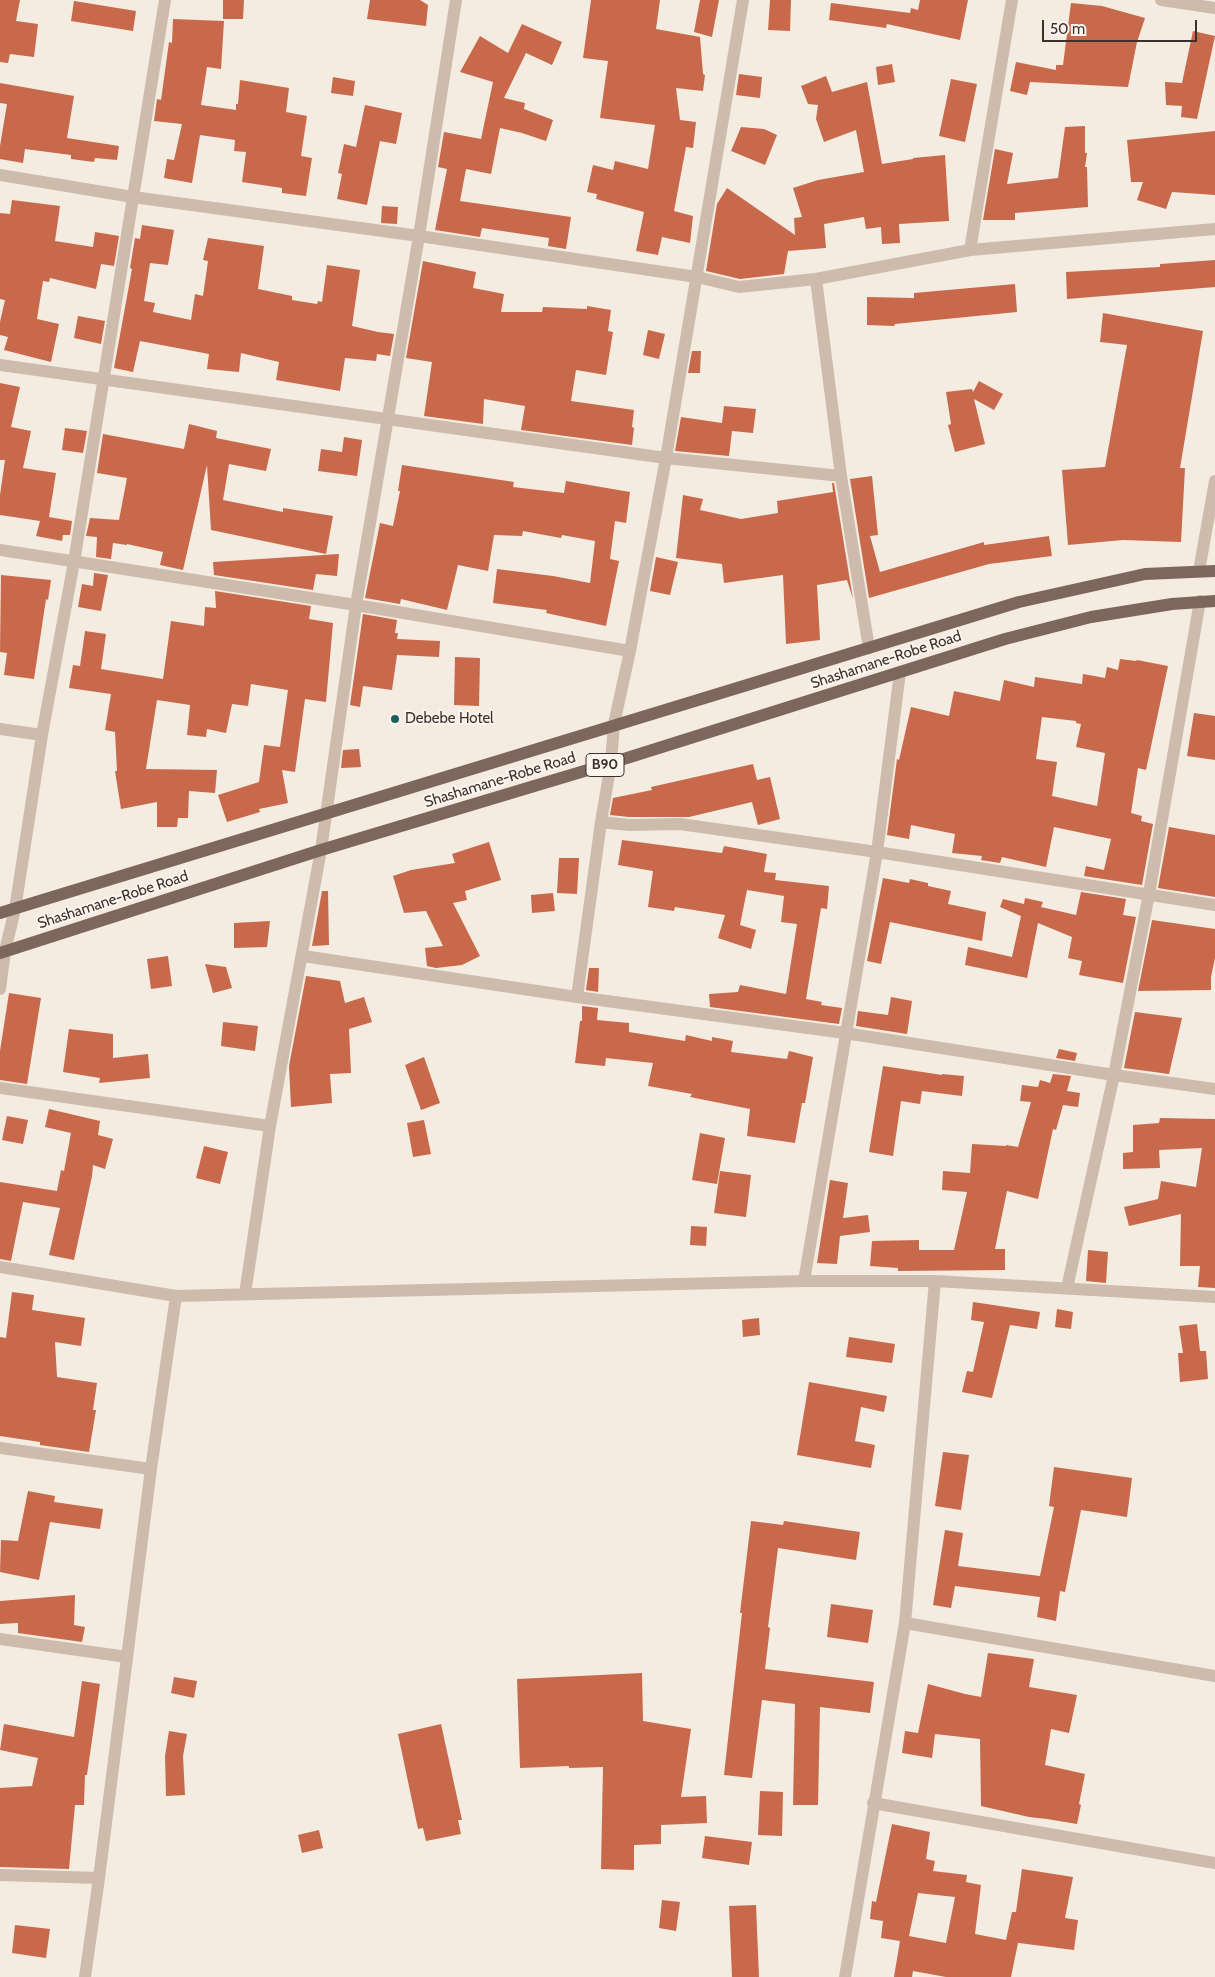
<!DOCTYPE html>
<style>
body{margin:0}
#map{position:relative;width:1215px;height:1977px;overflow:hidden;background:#f4ebe1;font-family:Cabin,sans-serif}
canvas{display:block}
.scale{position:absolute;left:1042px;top:20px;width:155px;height:22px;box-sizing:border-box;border:2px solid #3b302b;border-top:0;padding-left:6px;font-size:15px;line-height:18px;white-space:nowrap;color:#3b302b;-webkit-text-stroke:4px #fbf5ee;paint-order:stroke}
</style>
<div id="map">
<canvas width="1215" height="1977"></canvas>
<div class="scale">50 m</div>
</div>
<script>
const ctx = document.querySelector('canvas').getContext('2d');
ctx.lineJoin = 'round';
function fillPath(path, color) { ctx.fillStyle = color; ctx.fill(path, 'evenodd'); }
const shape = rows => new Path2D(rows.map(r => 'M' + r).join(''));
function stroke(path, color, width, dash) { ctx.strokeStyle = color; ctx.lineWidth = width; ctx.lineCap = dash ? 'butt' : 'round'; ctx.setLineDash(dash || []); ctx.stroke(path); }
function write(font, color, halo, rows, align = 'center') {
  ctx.font = font + ' Cabin,sans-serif'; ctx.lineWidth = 4; ctx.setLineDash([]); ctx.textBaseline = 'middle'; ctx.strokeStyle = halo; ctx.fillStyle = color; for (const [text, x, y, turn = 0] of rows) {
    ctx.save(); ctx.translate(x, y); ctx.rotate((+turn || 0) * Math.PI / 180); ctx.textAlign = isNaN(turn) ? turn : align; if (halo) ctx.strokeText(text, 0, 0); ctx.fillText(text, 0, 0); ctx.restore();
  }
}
const building = shape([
 [0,0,20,0,16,21,38,24,34,57,10,54,8,63,0,62],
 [223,0,244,0,243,19,223,19],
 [370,0,420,0,428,5,426,26,367,19],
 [591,0,660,0,656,29,700,37,703,74,705,75,703,91,676,88,680,120,696,122,693,148,686,147,674,211,693,216,690,243,662,237,658,255,636,251,644,212,596,199,597,194,587,192,593,165,613,170,615,161,648,169,655,125,600,118,608,61,583,58],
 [700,0,719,0,712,37,694,32],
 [770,0,791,0,790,31,768,30],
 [920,0,968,0,960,40,887,24,886,28,829,20,831,3,910,13,911,8,918,10],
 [74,1,136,11,133,31,71,21],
 [1071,3,1102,6,1145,18,1137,42,1128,87,1030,82,1027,95,1010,91,1016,62,1056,70,1056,65,1063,65],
 [173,19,224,21,221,69,207,67,201,105,236,110,236,104,238,104,240,80,289,88,286,112,307,116,301,156,312,158,306,196,282,193,282,188,242,182,246,152,234,151,235,140,200,135,192,183,164,178,167,159,174,160,182,124,154,121,157,99,161,100,169,42,172,43],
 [522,24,562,42,552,65,526,53,504,98,525,103,524,109,553,120,546,141,522,133,500,128,491,174,466,169,460,201,571,217,566,249,548,246,549,238,482,228,480,237,435,230,447,169,438,167,444,132,481,139,493,82,460,72,480,36,508,53],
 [1193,31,1215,36,1197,119,1181,117,1182,106,1166,105,1165,82,1182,83],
 [892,64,895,82,878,85,876,67],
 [739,74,762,77,760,98,736,95],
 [826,76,832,92,867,82,882,164,913,159,913,158,945,155,949,221,899,224,900,243,882,244,881,227,866,229,864,217,824,224,826,248,788,251,784,274,740,279,706,271,717,204,727,188,795,235,794,218,802,217,793,188,818,180,864,172,856,130,824,142,816,119,818,105,808,104,801,86],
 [333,77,355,81,353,96,331,93],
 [951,79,977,84,965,142,939,136],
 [0,83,74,96,67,138,119,146,117,160,95,158,94,162,71,159,71,155,25,149,23,163,0,159,0,146,7,104,0,103],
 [365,105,402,113,396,144,380,141,367,205,337,199,342,174,338,173,344,144,356,147],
 [1085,126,1085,153,1087,153,1085,167,1087,167,1088,207,1015,213,1015,220,983,220,995,149,1013,153,1007,184,1058,178,1065,127],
 [741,127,764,129,777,135,765,165,731,151],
 [1215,131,1215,195,1172,192,1166,209,1137,200,1143,182,1131,182,1127,140],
 [12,200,60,206,55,241,93,247,95,232,119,236,114,266,101,264,96,289,50,278,49,282,43,281,37,319,59,324,51,362,4,350,8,337,0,335,0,322,5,300,0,299,0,213,10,214],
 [382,206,398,207,397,224,381,223],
 [142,225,174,230,168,265,150,263,144,301,155,303,153,312,191,320,195,294,203,296,208,261,203,260,208,238,264,246,258,289,292,296,292,300,317,304,318,301,322,302,327,265,360,270,352,326,378,332,394,334,390,356,377,354,376,361,345,358,340,391,276,380,279,362,241,353,239,372,207,369,209,354,140,341,133,372,114,368,132,269,130,268,135,238,140,239],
 [1215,260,1215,287,1067,299,1066,272,1160,267,1160,264],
 [423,261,476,272,473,288,504,294,501,312,542,312,543,307,587,309,587,306,611,310,608,331,613,332,606,375,576,370,571,401,634,410,632,427,634,428,632,445,521,430,525,406,484,399,483,424,424,416,432,362,406,358],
 [1015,284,1017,312,895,324,894,326,867,325,867,297,914,298,914,293],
 [1103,313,1203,331,1180,468,1185,468,1181,542,1123,540,1068,545,1062,470,1105,467,1127,345,1100,342],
 [78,316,105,321,101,344,74,338],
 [648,330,665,334,659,359,643,355],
 [692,351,701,351,700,373,688,373],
 [979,381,1003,394,994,410,974,399,985,444,955,452,948,425,951,424,946,392,972,389,973,392],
 [0,383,20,387,11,427,31,431,23,468,56,473,49,517,72,521,70,535,63,535,62,541,36,536,40,521,0,515,0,495,5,460,0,460],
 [724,406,756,409,753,433,732,431,729,456,675,451,681,417,722,423],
 [189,424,217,431,216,438,271,449,266,471,229,464,223,500,283,512,283,508,333,516,326,554,211,530,207,465,183,570,160,565,163,552,127,544,127,545,113,543,111,559,96,557,97,537,86,536,90,518,119,520,127,478,97,473,103,434,184,449],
 [65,428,87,431,83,453,62,450],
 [344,437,362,440,357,476,318,471,321,449,342,452],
 [402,465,514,482,513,487,564,493,566,481,630,492,626,523,615,521,610,559,619,561,606,626,546,613,547,610,493,603,497,569,553,576,590,583,595,541,562,535,561,538,523,531,522,536,494,535,488,571,458,565,447,610,401,599,400,604,365,598,380,523,393,526,400,491,398,491],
 [872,476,878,535,870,536,880,572,984,542,984,545,1049,536,1052,556,989,564,869,598,850,479],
 [832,483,834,483,853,599,847,580,817,585,820,640,786,644,783,575,724,583,722,564,676,558,683,495,703,499,700,510,741,519,778,513,777,501,833,492],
 [339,554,337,576,316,574,313,590,214,575,213,562],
 [656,557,678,562,670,595,650,591],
 [94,573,108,575,101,611,78,607,82,584,93,586],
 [1,575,51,580,48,600,46,599,34,679,4,675,7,653,0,652],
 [215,591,311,606,309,619,333,623,326,702,305,699,295,772,282,770,288,803,259,809,260,812,227,822,218,795,259,782,264,745,280,747,288,690,251,684,248,706,232,704,226,733,207,729,206,737,187,735,190,705,157,700,146,769,217,770,215,793,189,791,188,818,178,818,177,827,157,827,157,802,121,809,115,771,117,771,115,732,105,730,111,694,69,688,73,665,80,666,85,631,106,634,101,669,163,679,171,621,204,626,205,607,216,608],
 [363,614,397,620,395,633,398,633,397,639,440,641,439,657,397,655,392,690,363,686,360,707,350,705],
 [455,657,480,658,479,706,454,705],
 [1120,659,1136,661,1137,660,1168,666,1146,770,1138,768,1131,813,1142,816,1141,821,1153,824,1142,885,1084,876,1086,866,1104,870,1111,839,1054,827,1046,867,1002,857,1000,863,981,860,982,856,952,853,955,834,911,825,909,839,887,835,897,759,899,760,911,707,949,716,954,691,1000,701,1004,680,1034,687,1035,677,1082,684,1083,674,1105,678,1107,667,1118,670],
 [1042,717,1076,721,1076,723,1081,724,1076,747,1105,753,1097,806,1052,796,1057,762,1036,759],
 [1194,713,1215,716,1215,760,1187,756],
 [359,749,361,767,341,768,343,750],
 [753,764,757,780,770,777,780,819,758,825,752,802,689,817,629,817,610,815,613,798,652,790,651,787],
 [1169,827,1215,835,1215,897,1158,888],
 [622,840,722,853,724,846,767,854,764,872,776,873,775,880,829,886,827,909,821,908,806,999,822,1002,821,1005,842,1008,839,1024,710,1007,709,994,738,992,740,985,786,994,797,924,781,922,784,896,747,890,740,925,756,930,751,949,718,938,725,915,675,907,674,911,648,907,653,871,618,865],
 [489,842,501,880,465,891,467,900,453,903,480,956,462,965,436,968,427,966,425,948,443,946,426,911,404,913,393,876,411,870,455,863,452,854],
 [559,858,579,858,577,894,557,893],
 [883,878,909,883,910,879,928,883,928,886,951,891,948,904,986,912,982,941,890,922,881,964,867,961],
 [322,891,328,891,329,945,312,946],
 [1081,892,1126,899,1123,915,1136,917,1123,983,1079,975,1082,961,1068,958,1072,937,1038,923,1027,978,965,965,968,947,1012,957,1021,916,1000,907,1003,899,1024,904,1025,898,1043,902,1041,907,1076,915],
 [553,893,555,911,532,913,531,895],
 [1152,920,1215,929,1215,958,1211,977,1211,990,1138,991],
 [270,921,267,947,234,948,234,923],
 [168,956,172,986,151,989,147,959],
 [205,964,226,967,232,988,213,993],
 [589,968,599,968,598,992,586,990],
 [306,976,340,981,345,1003,364,997,372,1022,349,1029,351,1073,330,1074,332,1103,291,1107,289,1066],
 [9,993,41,998,27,1084,0,1080,0,1051],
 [891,997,912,1001,907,1034,856,1026,858,1011,888,1015],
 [582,1006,598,1008,597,1020,629,1023,629,1032,685,1041,686,1035,712,1041,712,1037,733,1041,731,1052,787,1059,789,1051,813,1057,805,1103,802,1103,795,1143,747,1136,750,1109,690,1097,692,1094,648,1086,653,1063,606,1058,605,1066,575,1063,580,1021,582,1021],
 [1135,1012,1182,1018,1169,1074,1124,1068],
 [223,1022,258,1026,255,1051,221,1046],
 [69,1029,113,1034,113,1058,148,1054,150,1078,99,1083,100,1078,63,1072],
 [1059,1049,1077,1053,1075,1061,1056,1058],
 [424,1057,440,1103,421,1110,405,1065],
 [883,1066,942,1075,942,1074,964,1076,962,1096,922,1091,920,1104,901,1101,893,1156,869,1152],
 [1053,1074,1071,1076,1067,1091,1080,1093,1078,1107,1063,1105,1056,1130,1053,1129,1038,1199,1007,1191,995,1249,1005,1249,1005,1270,898,1271,898,1268,870,1266,872,1241,919,1240,919,1250,954,1250,967,1192,942,1190,943,1171,970,1173,972,1144,1006,1146,1006,1145,1018,1147,1031,1102,1020,1101,1022,1085,1038,1087,1040,1080,1050,1083],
 [49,1109,100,1121,98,1135,113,1139,105,1169,93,1165,92,1176,74,1260,49,1255,60,1208,23,1202,11,1261,0,1259,0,1182,57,1191,61,1170,64,1171,71,1133,45,1127],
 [7,1116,28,1120,23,1144,2,1140],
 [1160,1118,1215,1119,1215,1288,1198,1287,1200,1266,1180,1266,1181,1214,1129,1226,1124,1207,1158,1199,1161,1181,1196,1187,1202,1148,1159,1150,1160,1168,1123,1169,1123,1153,1133,1152,1133,1125,1159,1123],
 [424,1120,431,1154,413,1157,407,1123],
 [700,1133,725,1138,717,1184,692,1180],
 [204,1146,228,1152,220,1184,196,1178],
 [720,1171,751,1175,746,1217,714,1213],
 [830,1180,848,1183,843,1218,868,1215,870,1232,840,1236,837,1264,817,1263],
 [691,1226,707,1227,706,1246,690,1245],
 [1088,1250,1108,1252,1106,1283,1086,1281],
 [12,1292,34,1295,32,1310,85,1318,81,1346,55,1342,57,1377,97,1383,93,1410,96,1410,89,1452,40,1445,40,1442,0,1436,0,1337,6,1338],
 [973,1302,1040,1312,1037,1329,1010,1325,992,1398,962,1392,967,1371,973,1372,984,1322,971,1320],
 [1057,1309,1073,1312,1071,1329,1055,1327],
 [759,1318,760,1335,743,1337,742,1320],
 [1197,1324,1200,1351,1206,1351,1208,1379,1180,1382,1178,1353,1183,1353,1179,1326],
 [849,1337,895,1344,892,1363,846,1357],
 [809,1382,887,1396,884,1412,861,1407,855,1441,875,1445,871,1468,797,1455],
 [943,1452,969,1455,961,1510,935,1506],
 [1054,1467,1132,1478,1127,1517,1081,1510,1065,1592,1060,1591,1056,1621,1037,1617,1040,1597,955,1586,951,1608,933,1605,945,1530,963,1533,958,1566,1040,1576,1054,1507,1049,1506],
 [28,1491,55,1496,54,1502,103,1509,100,1529,50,1522,39,1580,0,1572,1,1540,18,1541],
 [751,1521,783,1525,784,1521,860,1532,856,1560,778,1548,768,1627,770,1628,765,1669,874,1682,870,1713,820,1707,818,1805,793,1805,795,1704,762,1700,752,1778,724,1775,742,1613,740,1613],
 [75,1595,74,1625,85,1627,82,1642,18,1633,18,1623,0,1624,0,1601],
 [831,1604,873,1610,868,1643,827,1637],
 [988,1653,1034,1659,1029,1687,1077,1695,1069,1733,1051,1729,1045,1765,1085,1774,1079,1804,1081,1805,1077,1824,1047,1819,1029,1817,981,1806,980,1739,935,1734,932,1758,902,1753,905,1731,918,1733,928,1684,965,1694,981,1697],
 [642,1673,643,1721,691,1729,681,1797,706,1796,707,1823,661,1825,661,1844,634,1845,634,1870,601,1869,603,1767,569,1768,569,1766,520,1768,517,1679],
 [174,1677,197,1681,194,1698,171,1693],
 [82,1681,100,1684,87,1775,85,1775,84,1805,75,1805,69,1869,0,1867,0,1788,32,1786,38,1758,0,1750,4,1724,74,1737],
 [441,1724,462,1820,458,1820,461,1834,426,1841,423,1828,418,1829,398,1734],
 [169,1731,187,1734,183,1756,185,1795,166,1796,165,1756],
 [760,1791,783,1792,782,1836,758,1835],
 [892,1824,930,1832,926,1859,935,1861,933,1871,967,1875,966,1882,981,1885,975,1934,1006,1940,1012,1912,1016,1912,1022,1869,1073,1877,1065,1918,1078,1920,1074,1950,1011,1942,1018,1943,1011,1977,946,1977,913,1971,912,1977,894,1977,900,1941,881,1938,883,1921,870,1919,872,1901,876,1902],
 [918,1893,955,1897,946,1943,909,1936],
 [319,1830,323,1848,302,1853,298,1835],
 [705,1836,752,1842,749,1865,702,1858],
 [662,1900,680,1902,676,1931,659,1928],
 [756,1905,759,1977,732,1977,729,1906],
 [15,1925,50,1929,46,1958,12,1953]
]);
const minor = shape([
 [1161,0,1215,8],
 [0,175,133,197,419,236,697,277,739,287,816,279,970,250,1215,229],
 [970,250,1012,0],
 [816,279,841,476,869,648],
 [0,365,666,458,841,476],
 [0,550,356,605,630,651],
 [1199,571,1215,481],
 [0,729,42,735],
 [601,822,629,825,680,824,877,852,1215,905],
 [303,956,577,997,845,1033,1114,1075,1215,1089],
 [0,989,5,951,15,909,42,735,74,562,165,0],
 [577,997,601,822,611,763,614,724,630,651,666,458,743,0],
 [0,1088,270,1126],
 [0,1267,176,1296,804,1281,935,1281,1215,1297],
 [804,1281,877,852,900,672],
 [1067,1288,1114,1075,1149,894,1200,601],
 [245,1294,270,1126,321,850,356,605,419,236,456,0],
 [0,1448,151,1469],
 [905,1623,1215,1676],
 [0,1639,127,1657],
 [873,1803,1215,1863],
 [0,1875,99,1878],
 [85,1977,99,1878,151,1469,176,1296],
 [845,1977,905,1623,935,1281]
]);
const major = shape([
 [0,913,1019,602,1145,574,1215,571],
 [0,953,321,850,611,763,1005,639,1091,617,1172,604,1215,601]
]);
const markers = [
 [395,719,5,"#1f5a5e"]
];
const shields = [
 [605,765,38]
];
const shieldNames = [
 ["B90",605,765]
];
const streetNames = [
 ["Shashamane-Robe Road",886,660,-18],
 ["Shashamane-Robe Road",500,780,-17],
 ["Shashamane-Robe Road",113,900,-18]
];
const poiNames = [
 ["Debebe Hotel",405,719]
];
fillPath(building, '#c8694b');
stroke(minor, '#cdbbac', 12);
stroke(major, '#7d675c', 12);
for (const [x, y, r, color] of markers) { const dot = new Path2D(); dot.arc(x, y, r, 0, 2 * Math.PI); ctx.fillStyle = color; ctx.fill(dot); stroke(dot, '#fbf5ee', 2); }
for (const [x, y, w] of shields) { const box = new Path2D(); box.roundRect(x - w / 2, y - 11.5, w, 23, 4); ctx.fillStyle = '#fbf5ee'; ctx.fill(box); stroke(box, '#3b302b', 1); }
write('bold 14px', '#3b302b', null, shieldNames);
write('15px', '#3b302b', '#fbf5ee', streetNames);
write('15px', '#3b302b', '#fbf5ee', poiNames, 'left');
</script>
